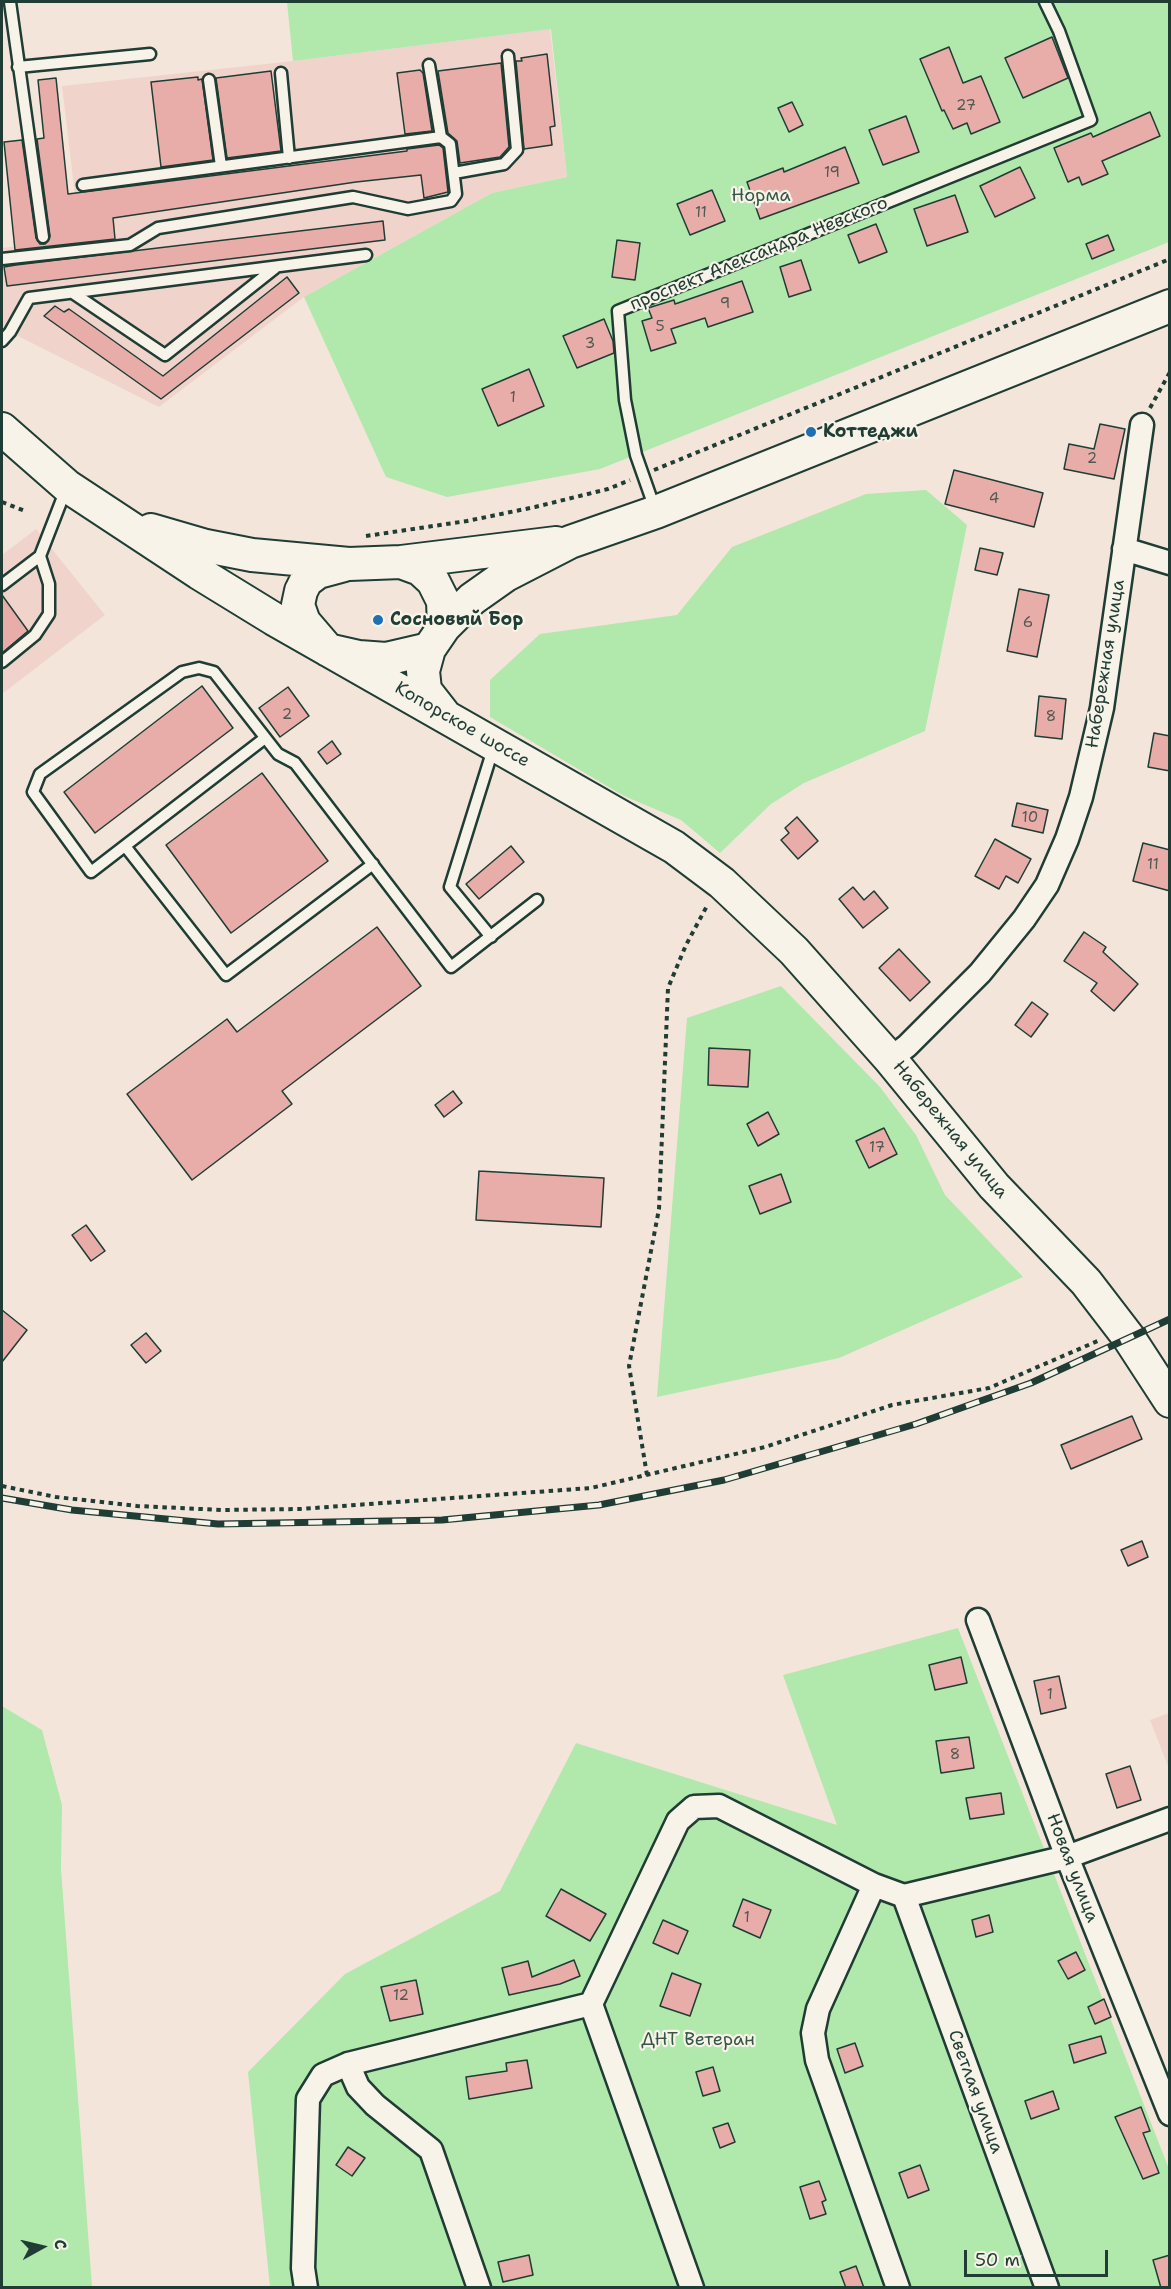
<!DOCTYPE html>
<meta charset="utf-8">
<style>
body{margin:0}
#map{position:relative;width:1171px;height:2289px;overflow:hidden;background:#f4e5db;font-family:"Shantell Sans",sans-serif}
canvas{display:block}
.frame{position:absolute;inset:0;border:3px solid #1f3d34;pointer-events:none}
.north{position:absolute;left:12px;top:2217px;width:60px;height:60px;-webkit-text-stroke:4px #f7f3e8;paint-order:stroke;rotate:82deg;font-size:16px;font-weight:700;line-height:24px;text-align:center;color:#1f3d34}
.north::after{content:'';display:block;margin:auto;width:21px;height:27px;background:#1f3d34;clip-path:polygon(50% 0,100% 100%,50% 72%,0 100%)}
.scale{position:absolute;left:964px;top:2250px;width:144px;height:27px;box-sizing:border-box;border:3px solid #1f3d34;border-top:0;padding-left:8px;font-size:18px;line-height:21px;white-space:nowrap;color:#1f3d34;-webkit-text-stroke:4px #f7f3e8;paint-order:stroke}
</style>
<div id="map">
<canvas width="1171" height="2289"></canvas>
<div class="frame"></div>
<div class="north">С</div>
<div class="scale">50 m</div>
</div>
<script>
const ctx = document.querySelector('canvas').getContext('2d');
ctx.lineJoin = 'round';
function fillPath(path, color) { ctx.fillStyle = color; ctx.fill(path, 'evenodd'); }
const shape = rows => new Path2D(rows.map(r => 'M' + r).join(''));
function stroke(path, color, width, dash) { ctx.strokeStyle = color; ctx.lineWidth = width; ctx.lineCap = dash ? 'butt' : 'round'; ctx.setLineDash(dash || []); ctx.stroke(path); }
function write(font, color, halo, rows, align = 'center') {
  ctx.font = font + ' "Shantell Sans",sans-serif'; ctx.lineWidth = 4.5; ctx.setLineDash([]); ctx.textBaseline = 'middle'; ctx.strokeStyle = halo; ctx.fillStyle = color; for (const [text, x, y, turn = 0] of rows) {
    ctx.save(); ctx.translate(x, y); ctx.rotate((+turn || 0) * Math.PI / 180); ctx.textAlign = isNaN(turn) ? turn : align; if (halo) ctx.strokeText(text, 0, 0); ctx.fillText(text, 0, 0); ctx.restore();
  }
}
const built = shape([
 [550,29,567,177,492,193,304,297,159,407,2,328,2,248,80,238,62,86,293,61],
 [36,529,105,615,2,694,2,555],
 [1169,1713,1170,1713,1169,1769,1150,1720]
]);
const green = shape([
 [287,2,1169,2,1169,242,600,469,447,497,386,477,304,297,492,193,567,177,551,29,293,61],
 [926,490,967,525,925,731,804,783,771,804,720,853,681,820,624,796,490,717,490,680,540,634,677,615,732,547,866,494],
 [781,986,880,1087,916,1135,945,1195,1023,1277,839,1358,657,1397,687,1018],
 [958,1628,1169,2169,1169,2287,270,2287,248,2072,345,1974,500,1891,576,1743,837,1825,783,1675],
 [2,1706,42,1730,62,1805,61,1869,92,2287,2,2287]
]);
const building = shape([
 [1052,37,1068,78,1023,98,1005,58,1052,37],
 [949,47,963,83,981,76,1000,122,971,134,967,123,953,129,944,110,942,111,920,59,949,47],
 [547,54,555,126,550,127,552,145,524,149,516,61,522,61,521,58,547,54],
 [501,63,509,147,500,157,460,163,457,141,448,133,438,71,501,63],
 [420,70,423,73,432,131,405,134,397,73,420,70],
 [271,71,281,151,227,158,216,78,271,71],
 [198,77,198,80,202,79,213,160,161,167,151,82,198,77],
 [56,78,68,194,407,151,407,149,439,145,443,148,448,192,424,198,421,175,356,182,113,218,115,239,15,250,4,142,22,140,36,238,40,244,45,244,50,236,37,139,44,138,38,80,56,78],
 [792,102,803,125,789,132,778,108,792,102],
 [1150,112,1160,136,1102,161,1108,174,1082,185,1079,177,1068,182,1054,148,1091,133,1093,137,1150,112],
 [906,116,919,152,883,165,869,130,906,116],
 [845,147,859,183,760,219,747,182,783,168,784,172,845,147],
 [1020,167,1035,198,995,217,980,186,1020,167],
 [712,190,725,221,690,235,677,204,712,190],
 [955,195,968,232,927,246,914,209,955,195],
 [383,221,385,240,7,286,4,267,16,265,383,221],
 [876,224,887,252,859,263,848,235,876,224],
 [1108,235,1114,250,1092,259,1086,244,1108,235],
 [617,240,640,243,635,280,612,277,617,240],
 [801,260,811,290,789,297,780,267,801,260],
 [287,277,299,293,161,399,44,316,55,306,64,312,69,309,163,376,287,277],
 [742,281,753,312,708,327,705,318,671,329,676,343,651,351,642,321,652,318,648,308,674,300,675,304,742,281],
 [604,319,613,341,614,353,577,368,563,336,604,319],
 [529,369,544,406,498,426,482,389,529,369],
 [1100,424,1125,429,1114,479,1064,469,1069,444,1094,449,1100,424],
 [954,470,1043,493,1034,527,945,504,954,470],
 [980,548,1003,553,997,575,975,570,980,548],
 [1019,589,1049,595,1037,657,1007,651,1019,589],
 [2,595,28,631,2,653,2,595],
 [202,686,233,728,95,833,64,792,202,686],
 [288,687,309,716,280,737,259,708,288,687],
 [1039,696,1066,699,1062,739,1035,736,1039,696],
 [1154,733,1170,736,1170,771,1148,767,1154,733],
 [332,741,341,754,327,764,318,752,332,741],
 [262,773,328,861,231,933,166,845,262,773],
 [1017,803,1048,810,1043,833,1012,826,1017,803],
 [797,817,818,841,798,859,781,840,789,833,785,828,797,817],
 [995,839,1031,859,1018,883,1006,876,999,889,975,876,995,839],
 [1143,843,1170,850,1170,891,1133,881,1143,843],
 [511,846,524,862,479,899,466,884,511,846],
 [853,887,864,900,874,891,888,908,863,928,839,899,853,887],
 [377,927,421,986,282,1091,292,1104,192,1180,127,1094,227,1019,237,1032,377,927],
 [1084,932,1106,947,1103,952,1138,984,1114,1011,1091,991,1097,983,1064,961,1084,932],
 [899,949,930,982,910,1001,879,968,899,949],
 [1032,1002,1048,1014,1031,1037,1015,1025,1032,1002],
 [709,1048,750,1050,748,1087,708,1085,709,1048],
 [453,1091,462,1103,444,1117,435,1105,453,1091],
 [768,1112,779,1134,758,1146,747,1124,768,1112],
 [884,1128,897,1154,869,1168,856,1141,884,1128],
 [479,1171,604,1178,601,1227,476,1220,479,1171],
 [781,1174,791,1202,760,1214,749,1186,781,1174],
 [86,1225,105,1251,91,1261,72,1235,86,1225],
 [2,1310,27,1330,2,1362,2,1310],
 [146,1333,161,1351,146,1363,131,1345,146,1333],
 [1132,1416,1142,1439,1071,1469,1061,1445,1132,1416],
 [1142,1541,1148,1557,1128,1566,1121,1550,1142,1541],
 [961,1657,967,1683,935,1690,929,1665,961,1657],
 [1059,1676,1066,1708,1041,1714,1034,1681,1059,1676],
 [969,1737,974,1768,941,1773,936,1741,969,1737],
 [1130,1766,1141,1800,1117,1808,1106,1774,1130,1766],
 [1001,1793,1004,1814,970,1819,966,1798,1001,1793],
 [561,1889,606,1914,590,1941,546,1916,561,1889],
 [743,1899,771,1910,760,1938,733,1926,743,1899],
 [989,1915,993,1932,976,1937,972,1920,989,1915],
 [663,1920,688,1931,678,1954,653,1943,663,1920],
 [1076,1952,1085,1970,1068,1979,1058,1961,1076,1952],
 [574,1960,580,1976,560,1984,509,1995,502,1968,528,1961,532,1977,574,1960],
 [672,1973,701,1984,690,2016,660,2006,672,1973],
 [416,1980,423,2014,390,2021,381,1987,416,1980],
 [1104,1999,1111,2017,1095,2024,1088,2007,1104,1999],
 [1101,2036,1106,2053,1074,2063,1069,2045,1101,2036],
 [855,2043,863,2066,845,2073,837,2049,855,2043],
 [527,2060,532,2088,469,2099,466,2077,507,2071,506,2063,527,2060],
 [713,2067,720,2091,703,2096,696,2072,713,2067],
 [1053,2091,1059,2109,1031,2119,1025,2101,1053,2091],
 [1141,2107,1150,2131,1143,2133,1159,2173,1143,2179,1115,2117,1141,2107],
 [728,2123,735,2142,720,2148,713,2128,728,2123],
 [348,2147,365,2158,352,2176,336,2165,348,2147],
 [920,2165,929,2190,908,2198,899,2173,920,2165],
 [819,2181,826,2200,822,2202,826,2214,810,2219,800,2187,819,2181],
 [529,2255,533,2275,503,2282,498,2262,529,2255],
 [1170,2255,1170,2288,1161,2288,1153,2260,1170,2255],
 [856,2266,864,2288,846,2288,840,2272,856,2266]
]);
const path = shape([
 [1150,408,1170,372],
 [654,470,1170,259],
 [2,502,25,511],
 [366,536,467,521,535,507,608,489,630,480],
 [647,1475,629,1366,659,1209,668,988,686,945,708,904],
 [2,1486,56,1497,137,1506,222,1510,300,1509,591,1488,765,1447,892,1405,989,1388,1100,1340]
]);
const lane = shape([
 [10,2,43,237],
 [18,67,150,54],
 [281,73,289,158],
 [209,80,221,166],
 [454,173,504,164,517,150,508,56],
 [83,185,441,137],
 [2,259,130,245,158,228,353,197,408,209,451,201,456,194,450,144,441,137,429,65],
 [73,293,165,355,275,268],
 [2,341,10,332,29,298,366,255],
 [655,509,636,455,625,400,618,311,1091,120,1059,31,1045,2],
 [2,585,40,556,66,489],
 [2,662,35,635,49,614,49,584,40,556],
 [265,738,91,872,33,792,40,774,182,672,199,668,214,672,278,754,295,763,451,967,537,900],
 [125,846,226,975,373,864],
 [491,937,450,887,494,746]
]);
const street = shape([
 [1124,549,1170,563],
 [890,1059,907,1046,980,973,1024,919,1047,885,1067,839,1081,797,1102,708,1142,425],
 [978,1620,1067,1857,1170,2114],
 [874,1885,818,2009,813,2033,817,2060,898,2288],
 [904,1896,1047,2288],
 [591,2004,692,2288],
 [348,2064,358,2087,375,2105,431,2150,479,2288],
 [306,2288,303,2268,308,2099,323,2075,348,2064,591,2004,678,1821,694,1807,719,1806,874,1885,904,1896,1067,1857,1170,1819]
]);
const secondary = shape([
 [2,429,67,486,199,573,274,619,674,847,722,883,794,951,890,1059,994,1186,1086,1282,1129,1338,1170,1401],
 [151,530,206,546,252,555,349,564,401,562,556,543],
 [401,562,420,569,433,581,443,601,444,627],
 [344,565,318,572,306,581,301,591,298,605,304,622,328,650,359,657,386,659,429,649],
 [443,713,425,690,423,671,429,649,444,627,472,599,506,575,570,542,656,512,1170,306]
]);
const rail = shape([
 [2,1498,72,1510,218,1524,442,1520,599,1505,724,1480,916,1424,1031,1383,1170,1319]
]);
const markers = [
 [811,432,6,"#1f6fb2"],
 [378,620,6,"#1f6fb2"]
];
const numberNames = [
 ["27",966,106],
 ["19",832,173],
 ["11",701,213],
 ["9",725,304],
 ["5",660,327],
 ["3",590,344],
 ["1",513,398],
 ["2",1092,459],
 ["4",994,499],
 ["6",1028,623],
 ["2",287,715],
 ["8",1051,717],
 ["10",1030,818],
 ["11",1153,865],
 ["17",877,1148],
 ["1",1050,1695],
 ["8",955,1755],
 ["1",747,1918],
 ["12",401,1996]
];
const parkNames = [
 ["Норма",761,196],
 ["ДНТ Ветеран",698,2040]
];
const streetNames = [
 ["проспект Александра Невского",759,254,-22],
 ["Набережная улица",1106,664,-81],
 ["Копорское шоссе",462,725,30],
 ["Набережная улица",950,1130,51],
 ["Новая улица",1072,1868,69],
 ["Светлая улица",975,2092,70]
];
const poiNames = [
 ["Коттеджи",823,432],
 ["Сосновый Бор",390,620]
];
fillPath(built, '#f0d4cc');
fillPath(green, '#b1e8ab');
fillPath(building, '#e8ada9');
stroke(building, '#1f3d34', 1.5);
stroke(lane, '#1f3d34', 15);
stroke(street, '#1f3d34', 27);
stroke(secondary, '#1f3d34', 36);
stroke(path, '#1f3d34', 4, [4.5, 4.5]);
stroke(lane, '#f7f3e8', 10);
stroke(street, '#f7f3e8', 22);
stroke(secondary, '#f7f3e8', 32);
stroke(rail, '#1f3d34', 7);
stroke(rail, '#f7f3e8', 4.5, [14]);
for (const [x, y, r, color] of markers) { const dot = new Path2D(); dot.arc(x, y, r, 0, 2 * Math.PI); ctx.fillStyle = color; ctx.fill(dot); stroke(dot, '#f7f3e8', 2); }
write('15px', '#515951', null, numberNames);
write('18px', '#355746', '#f7f3e8', parkNames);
write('18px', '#1f3d34', '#f7f3e8', streetNames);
write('bold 18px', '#1f3d34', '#f7f3e8', poiNames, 'left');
</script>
